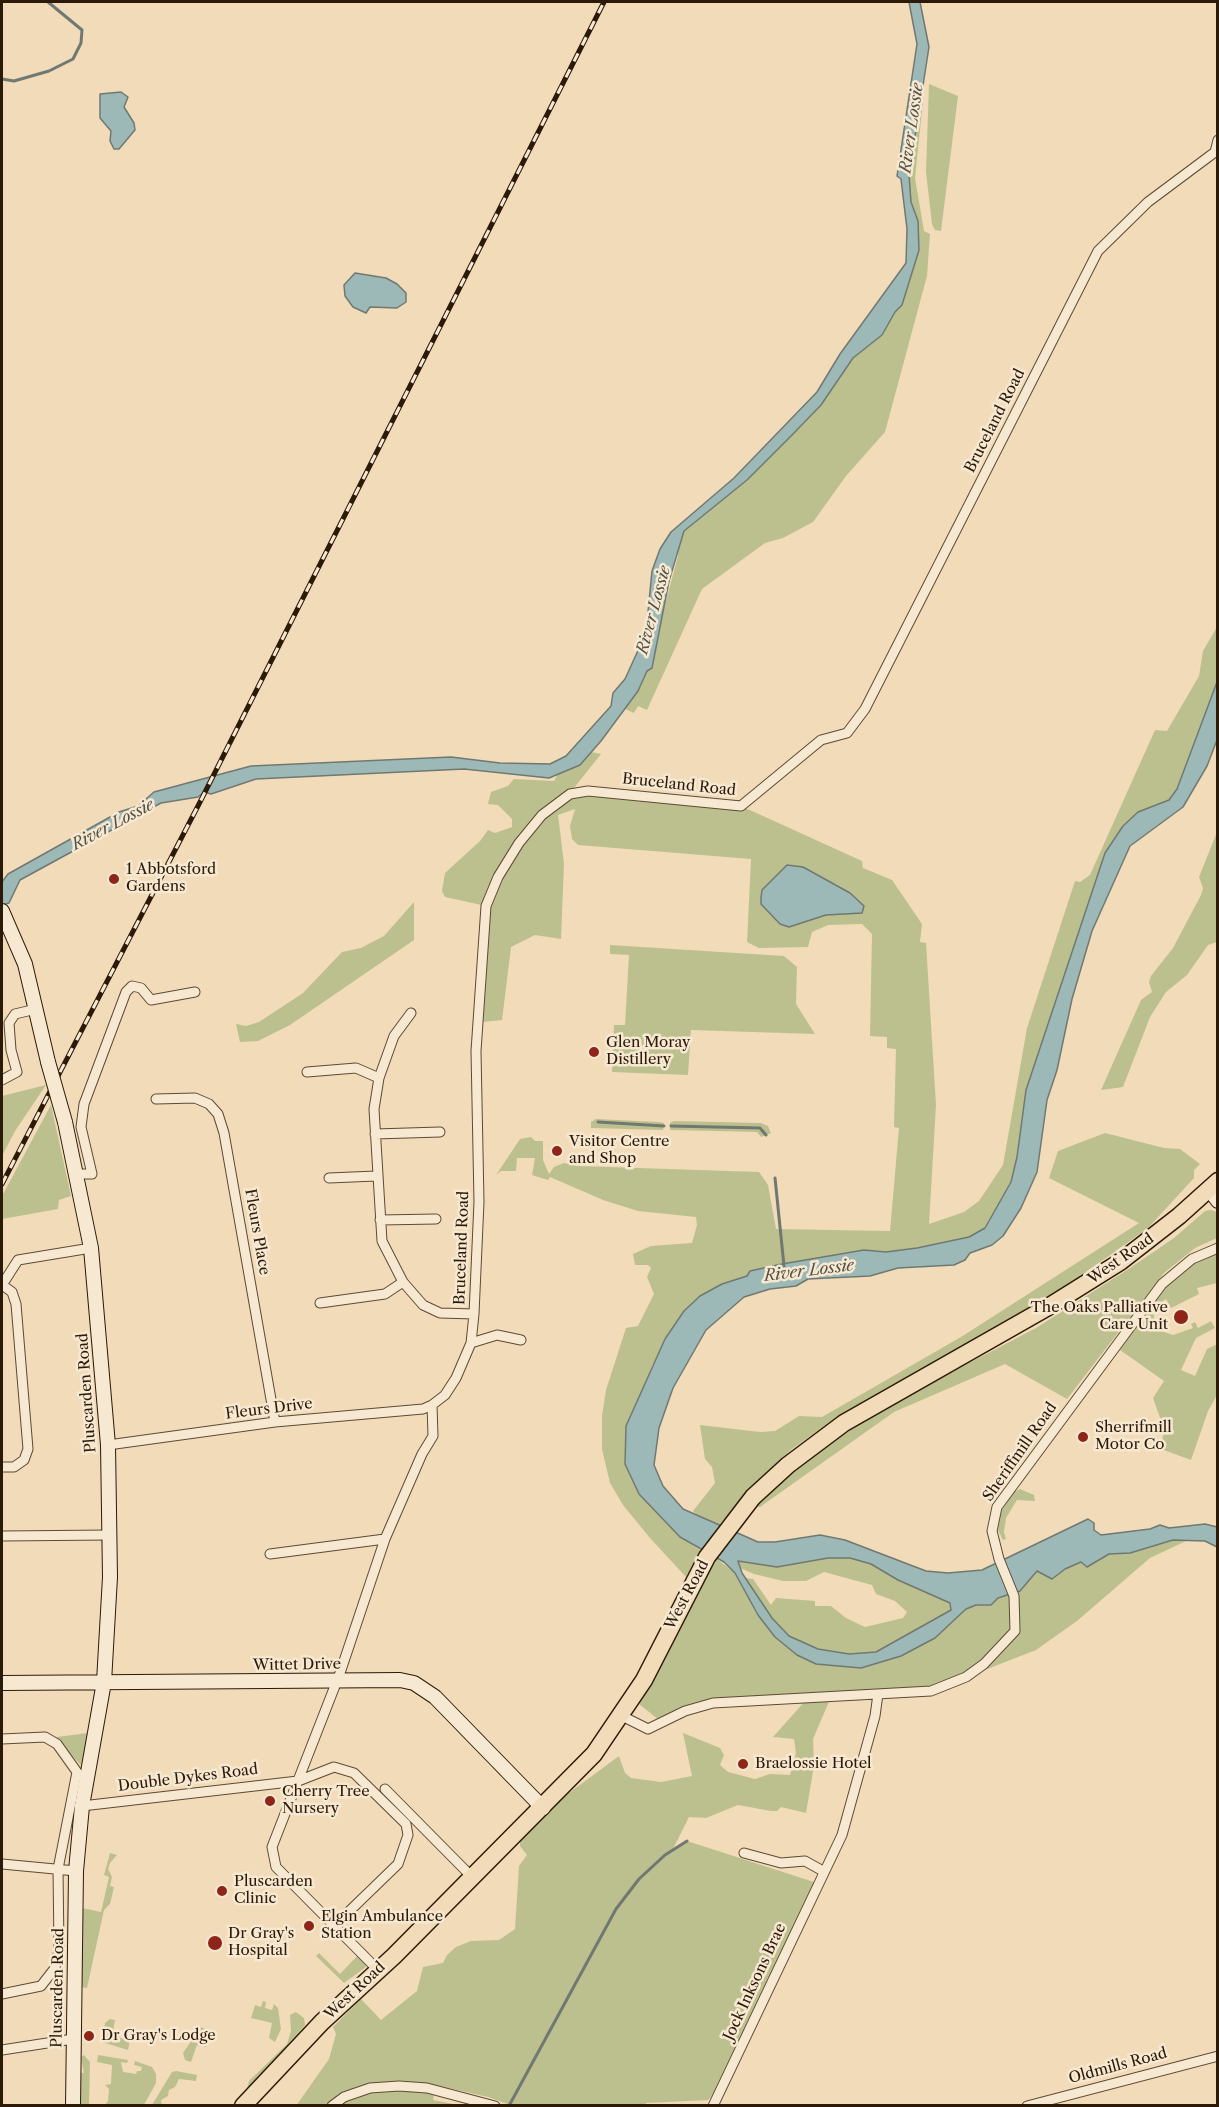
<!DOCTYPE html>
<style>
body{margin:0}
#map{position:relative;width:1219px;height:2107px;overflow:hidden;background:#f2dbb9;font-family:"Libre Caslon Text",serif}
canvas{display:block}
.frame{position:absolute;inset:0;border:3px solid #2c1a08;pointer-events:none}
</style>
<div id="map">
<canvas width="1219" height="2107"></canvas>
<div class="frame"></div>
</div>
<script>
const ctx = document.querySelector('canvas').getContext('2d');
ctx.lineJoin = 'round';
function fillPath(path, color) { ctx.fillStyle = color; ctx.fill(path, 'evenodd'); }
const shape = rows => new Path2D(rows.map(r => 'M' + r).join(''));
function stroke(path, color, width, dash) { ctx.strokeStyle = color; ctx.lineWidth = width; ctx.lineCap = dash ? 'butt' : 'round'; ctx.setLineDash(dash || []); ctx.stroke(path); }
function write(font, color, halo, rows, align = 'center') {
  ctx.font = font + ' "Libre Caslon Text",serif'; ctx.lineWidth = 5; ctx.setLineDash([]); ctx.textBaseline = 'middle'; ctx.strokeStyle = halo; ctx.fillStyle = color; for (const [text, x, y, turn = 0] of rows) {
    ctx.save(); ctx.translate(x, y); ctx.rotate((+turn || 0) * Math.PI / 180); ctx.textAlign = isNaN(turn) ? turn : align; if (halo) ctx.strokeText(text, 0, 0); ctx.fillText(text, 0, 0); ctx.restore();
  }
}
const green = shape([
 [925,81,915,178,924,231,930,234,927,276,885,432,846,476,813,522,783,538,765,543,702,589,647,710,638,706,634,713,625,709,638,691,647,671,678,556,678,546,684,531,747,480,821,405,853,358,882,335,895,312,902,304,917,230,918,221,911,202,909,175],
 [929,84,958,96,941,231,935,230,932,224,926,172],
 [1217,627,1217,682,1177,789,1169,800,1138,813,1105,853,1026,1090,1017,1157,1011,1182,985,1228,969,1237,917,1248,886,1252,864,1250,750,1271,747,1276,722,1284,652,1365,645,1389,626,1426,625,1464,639,1494,680,1537,700,1550,686,1577,650,1538,623,1505,610,1483,602,1449,602,1416,606,1390,626,1328,638,1326,654,1294,647,1277,651,1268,648,1265,635,1265,633,1254,651,1246,692,1243,697,1225,696,1217,638,1211,603,1200,550,1177,548,1180,532,1175,535,1158,517,1158,516,1171,501,1171,496,1175,520,1139,531,1137,535,1141,543,1141,543,1160,549,1174,554,1167,564,1163,578,1166,759,1172,768,1185,776,1229,890,1231,899,1128,894,1127,896,1049,887,1048,887,1037,870,1036,872,934,862,924,828,925,812,932,808,947,759,948,747,942,751,859,578,845,572,839,570,826,575,809,558,815,564,864,561,939,535,935,511,947,502,1020,483,1022,486,906,445,897,442,891,445,873,480,841,488,830,495,833,512,827,512,819,498,805,488,804,491,792,508,786,514,779,554,781,558,774,580,765,591,752,601,754,570,793,741,806,862,861,863,868,892,880,922,924,920,942,926,943,936,1105,929,1224,964,1212,979,1201,1003,1165,1027,1028,1075,881,1080,882,1090,875,1155,730,1167,731,1199,676,1203,651],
 [1217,832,1217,942,1208,945,1187,975,1166,992,1150,1017,1123,1087,1101,1090,1141,1000,1152,992,1149,982,1151,976,1173,948,1201,895,1203,888,1199,877],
 [414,902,414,940,290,1025,258,1041,240,1042,236,1024,246,1026,259,1022,303,993,342,952,361,948,384,936],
 [610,945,784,956,797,967,796,1004,815,1034,691,1030,688,1075,612,1072,614,1025,625,1025,629,955,610,954],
 [46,1085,15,1131,2,1156,2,1096],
 [51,1105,71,1196,59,1200,58,1209,2,1219,2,1196],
 [596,1119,659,1122,664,1123,663,1130,591,1128,591,1122],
 [674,1121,761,1123,768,1126,771,1133,761,1137,757,1132,670,1130,670,1123],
 [1105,1133,1164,1148,1180,1149,1200,1164,1194,1170,1194,1178,1148,1228,1061,1290,830,1422,792,1449,760,1479,719,1525,699,1517,693,1511,715,1483,712,1467,705,1459,700,1425,760,1432,775,1431,799,1416,822,1417,961,1337,1139,1223,1049,1178,1058,1151],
 [1211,1210,1217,1212,1217,1238,1195,1248,1164,1273,1067,1399,1005,1364,894,1412,760,1507,754,1506,796,1468,852,1429,910,1394,1036,1328,1130,1268,1174,1238,1205,1211],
 [1217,1253,1217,1283,1197,1288,1199,1294,1171,1308,1166,1299,1153,1308,1155,1329,1173,1335,1193,1328,1191,1324,1195,1322,1198,1328,1211,1321,1215,1328,1196,1338,1181,1370,1195,1376,1207,1349,1217,1344,1217,1395,1208,1411,1191,1460,1161,1449,1164,1429,1153,1398,1164,1381,1120,1350,1169,1282,1189,1266],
 [1020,1489,1034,1495,1035,1501,1017,1500,1006,1518,1004,1532,1006,1539,1003,1540,997,1528,1000,1513,1014,1492],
 [1173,1540,1186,1541,1150,1558,1077,1621,1036,1650,931,1691,831,1697,813,1739,814,1766,806,1813,781,1807,777,1811,771,1811,738,1805,706,1818,689,1817,673,1849,687,1841,817,1883,722,2086,708,2100,646,2103,646,2106,513,2106,488,2097,435,2085,433,2100,458,2105,296,2106,329,2059,336,2034,333,2027,361,1999,381,2020,417,1991,423,1967,443,1963,447,1955,456,1947,471,1941,499,1940,515,1929,519,1866,527,1855,520,1846,520,1839,558,1801,619,1756,625,1773,631,1778,661,1782,692,1776,683,1733,720,1748,724,1755,720,1765,728,1772,755,1779,770,1774,790,1775,796,1753,794,1739,773,1737,806,1700,713,1703,664,1724,639,1704,696,1592,717,1559,735,1573,758,1615,775,1637,797,1655,816,1664,861,1668,901,1656,935,1638,966,1609,976,1605,991,1605,998,1598,1018,1593,1037,1571,1052,1579,1065,1569,1081,1562,1096,1562,1109,1554,1130,1553],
 [828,1558,850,1558,871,1564,898,1580,950,1603,951,1610,876,1652,849,1654,818,1649,789,1636,772,1618,745,1578,753,1579,771,1605,776,1598,815,1601,815,1606,831,1606,846,1618,865,1627,903,1618,907,1612,895,1601,876,1594,872,1585,824,1572,806,1581,783,1581,754,1574,740,1568,738,1561,777,1567],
 [88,1733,81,1765,57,1741,57,1737],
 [110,1853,117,1855,110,1863,108,1869,112,1877,110,1886,114,1887,110,1904,104,1910,87,1988,81,1987,82,1908,101,1912,109,1877,104,1875],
 [319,1953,340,1974,359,1954,365,1960,366,1967,344,1983,316,1956],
 [263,2001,266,2002,265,2008,272,2010,274,2004,278,2008,281,2029,275,2042,269,2038,272,2023,251,2018,255,2005,261,2007],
 [296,2012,304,2018,305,2025,242,2097,233,2106,246,2092,249,2081,287,2044,291,2031,290,2015],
 [110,2019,115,2020,112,2036,130,2040,128,2050,102,2042,105,2023],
 [201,2027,209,2031,206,2047,197,2045,191,2062,185,2060,183,2053],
 [84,2055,90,2062,89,2105,80,2105,81,2073,84,2073,81,2057],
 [98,2055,128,2060,127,2063,121,2062,123,2072,136,2074,137,2071,141,2071,142,2067,134,2065,135,2061,152,2067,156,2074,156,2083,144,2105,105,2105,108,2101,109,2089,105,2085,111,2084,112,2065,97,2062],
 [176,2071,197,2075,196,2081,179,2079,175,2087,169,2090,168,2096,161,2100,162,2105,152,2105,172,2072]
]);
const water = shape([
 [909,2,920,2,929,47,909,175,911,202,918,221,919,250,902,305,895,312,882,335,853,358,821,405,793,434,747,480,684,531,669,581,652,668,647,671,638,691,601,741,580,765,549,778,464,769,256,779,211,794,204,792,198,797,161,803,20,880,9,903,2,905,2,882,8,874,119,812,138,806,154,792,251,766,451,757,500,763,550,764,566,756,611,706,613,693,625,679,641,644,647,622,652,571,660,549,671,532,734,478,817,392,840,354,906,263,907,229,901,179,897,176,917,44,909,2],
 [121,92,128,97,124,107,134,123,135,130,119,149,114,149,110,141,111,131,100,118,100,94,121,92],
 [355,273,386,278,397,284,406,293,406,302,397,308,370,307,366,313,353,307,345,296,344,285,355,273],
 [1217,682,1217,740,1207,766,1183,807,1130,846,1092,931,1072,999,1057,1070,1047,1100,1037,1172,1021,1208,1003,1236,992,1245,970,1253,965,1260,954,1265,898,1268,870,1276,808,1279,796,1286,770,1289,744,1297,706,1330,673,1388,659,1428,654,1465,663,1486,683,1509,758,1542,775,1542,820,1535,845,1540,926,1571,948,1573,982,1570,1088,1519,1094,1523,1094,1530,1101,1535,1150,1529,1160,1525,1169,1528,1205,1524,1217,1527,1217,1547,1205,1541,1173,1540,1130,1553,1109,1554,1087,1567,1081,1562,1065,1569,1052,1579,1037,1571,1020,1591,998,1598,991,1605,976,1605,966,1609,935,1638,901,1656,861,1668,816,1664,797,1655,775,1637,758,1615,735,1573,724,1562,680,1537,639,1494,625,1464,626,1426,665,1339,684,1311,700,1296,722,1284,747,1276,750,1271,782,1264,864,1250,886,1252,917,1248,969,1237,985,1228,1011,1182,1017,1157,1026,1090,1105,853,1123,826,1138,812,1169,800,1177,789,1217,682],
 [828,1558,850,1558,871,1564,898,1580,950,1603,951,1610,876,1652,849,1654,818,1649,789,1636,772,1618,742,1573,738,1561,777,1567,828,1558],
 [787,865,803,867,850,893,864,906,862,913,826,915,789,927,780,924,761,904,761,898,762,890,787,865]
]);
const stream = shape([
 [2,79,14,81,49,71,73,59,81,43,82,30,48,2],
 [598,1122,664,1126],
 [671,1126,760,1128,766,1135],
 [775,1178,784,1266],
 [510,2104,616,1909,639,1879,665,1855,687,1841]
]);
const street = shape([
 [411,1013,394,1036,379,1078,374,1109,382,1241,403,1282,423,1305,440,1313,474,1314],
 [307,1072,356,1068,379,1078],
 [2,1080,17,1072,11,1050,9,1023,15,1014,36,1009],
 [156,1099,195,1098,209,1104,218,1114,224,1133,275,1422],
 [375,1134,440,1132],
 [77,1174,92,1174,81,1127,84,1104,126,992,132,986,141,988,151,1000,195,992],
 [329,1178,376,1176],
 [380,1220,436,1219],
 [2,1285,18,1260,91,1248],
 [320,1303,385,1294,403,1282],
 [471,1343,497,1335,521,1340],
 [108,1445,275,1422,423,1409,432,1405,445,1395,456,1378,471,1343,474,1314,479,1202,476,1051,486,906,498,877,519,843,542,815,570,794,588,791,741,806,821,740,847,733,865,709,1098,251,1148,202,1215,152,1218,140],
 [2,1467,14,1467,24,1460,28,1449,16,1304,12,1292,2,1285],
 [2,1536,109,1535],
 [270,1554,385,1539],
 [622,1716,648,1729,685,1711,713,1703,931,1691,966,1677,984,1664,1015,1631,1014,1596,999,1559,992,1531,997,1507,1162,1284,1192,1259,1218,1248],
 [2,1739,45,1737,57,1744,77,1772,58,1869,59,1950,55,1968,41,1986,2,1994],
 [385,1789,472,1877],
 [82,1806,298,1781,334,1767,354,1773,406,1824,408,1835,398,1864,335,1925],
 [744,1853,781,1863,805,1861,823,1871],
 [2,1864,76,1871],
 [378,1970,276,1867,272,1847,340,1673,385,1539,422,1454,433,1436,432,1405],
 [2,2050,73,2039],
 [332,2106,344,2097,370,2088,399,2086,427,2088,495,2106],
 [713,2106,842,1835,875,1716,878,1694],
 [1027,2106,1218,2056]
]);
const secondary = shape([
 [2,911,25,964,48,1062],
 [65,1122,91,1248,108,1445,110,1577,104,1682,82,1806,76,1871,73,2106],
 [1209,1189,1218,1201],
 [2,1683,400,1680,414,1683,435,1697,543,1808]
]);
const highway = shape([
 [243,2106,322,2022,394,1956,594,1754,644,1680,707,1557,753,1497,788,1465,844,1423,1048,1307,1120,1262,1179,1216,1218,1181]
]);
const rail = shape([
 [2,1184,199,804,604,2]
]);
const secondaryBridge = shape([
 [48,1062,65,1122]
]);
const markers = [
 [114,879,6,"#8f2418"],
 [594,1052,6,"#8f2418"],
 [557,1151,6,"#8f2418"],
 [1181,1317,8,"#8f2418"],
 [1083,1437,6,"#8f2418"],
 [743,1764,6,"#8f2418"],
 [270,1801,6,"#8f2418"],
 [222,1891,6,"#8f2418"],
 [309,1926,6,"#8f2418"],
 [215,1943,8,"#8f2418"],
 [89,2036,6,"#8f2418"]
];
const streetNames = [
 ["Bruceland Road",995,421,-63],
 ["Bruceland Road",679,785,6],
 ["Fleurs Place",257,1232,80],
 ["Bruceland Road",462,1248,-88],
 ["West Road",1121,1259,-35],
 ["Pluscarden Road",87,1393,-94],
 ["Fleurs Drive",269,1409,-7],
 ["Sheriffmill Road",1020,1452,-55],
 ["West Road",687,1595,-62],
 ["Wittet Drive",297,1665,-1],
 ["Double Dykes Road",188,1778,-7],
 ["Jock Inksons Brae",755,1982,-65],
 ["Pluscarden Road",58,1988,-89],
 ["West Road",355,1991,-43],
 ["Oldmills Road",1118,2066,-15]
];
const poiNames = [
 ["1 Abbotsford",126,870],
 ["Gardens",126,887],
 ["Glen Moray",606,1043],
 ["Distillery",606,1060],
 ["Visitor Centre",569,1142],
 ["and Shop",569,1159],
 ["The Oaks Palliative",1168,1308,"right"],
 ["Care Unit",1168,1325,"right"],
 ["Sherrifmill",1095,1428],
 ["Motor Co",1095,1445],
 ["Braelossie Hotel",755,1764],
 ["Cherry Tree",282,1792],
 ["Nursery",282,1809],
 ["Pluscarden",234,1882],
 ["Clinic",234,1899],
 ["Elgin Ambulance",321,1917],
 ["Station",321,1934],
 ["Dr Gray's",228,1934],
 ["Hospital",228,1951],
 ["Dr Gray's Lodge",101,2036]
];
const waterNames = [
 ["River Lossie",912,128,-82],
 ["River Lossie",654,610,-75],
 ["River Lossie",113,825,-28],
 ["River Lossie",809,1271,-7]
];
fillPath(green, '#bcc08e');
fillPath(water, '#9db9b7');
stroke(water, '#707971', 1.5);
stroke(stream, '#707971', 3);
stroke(street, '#5e4a34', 11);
stroke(secondary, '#2c1a08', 16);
stroke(highway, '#2c1a08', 19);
stroke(street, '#f7e8d2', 9);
stroke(secondary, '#f7e8d2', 14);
stroke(highway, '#f2dbb9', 16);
stroke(rail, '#2c1a08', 5);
stroke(rail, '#f7e8d2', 3, [9]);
stroke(secondaryBridge, '#2c1a08', 16, []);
stroke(secondaryBridge, '#f7e8d2', 14);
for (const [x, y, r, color] of markers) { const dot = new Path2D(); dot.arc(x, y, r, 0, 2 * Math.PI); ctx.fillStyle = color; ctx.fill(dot); stroke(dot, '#f7e8d2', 2); }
write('15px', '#2c1a08', '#f7e8d2', streetNames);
write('15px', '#2c1a08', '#f7e8d2', poiNames, 'left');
write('italic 16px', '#545245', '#f7e8d2', waterNames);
</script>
